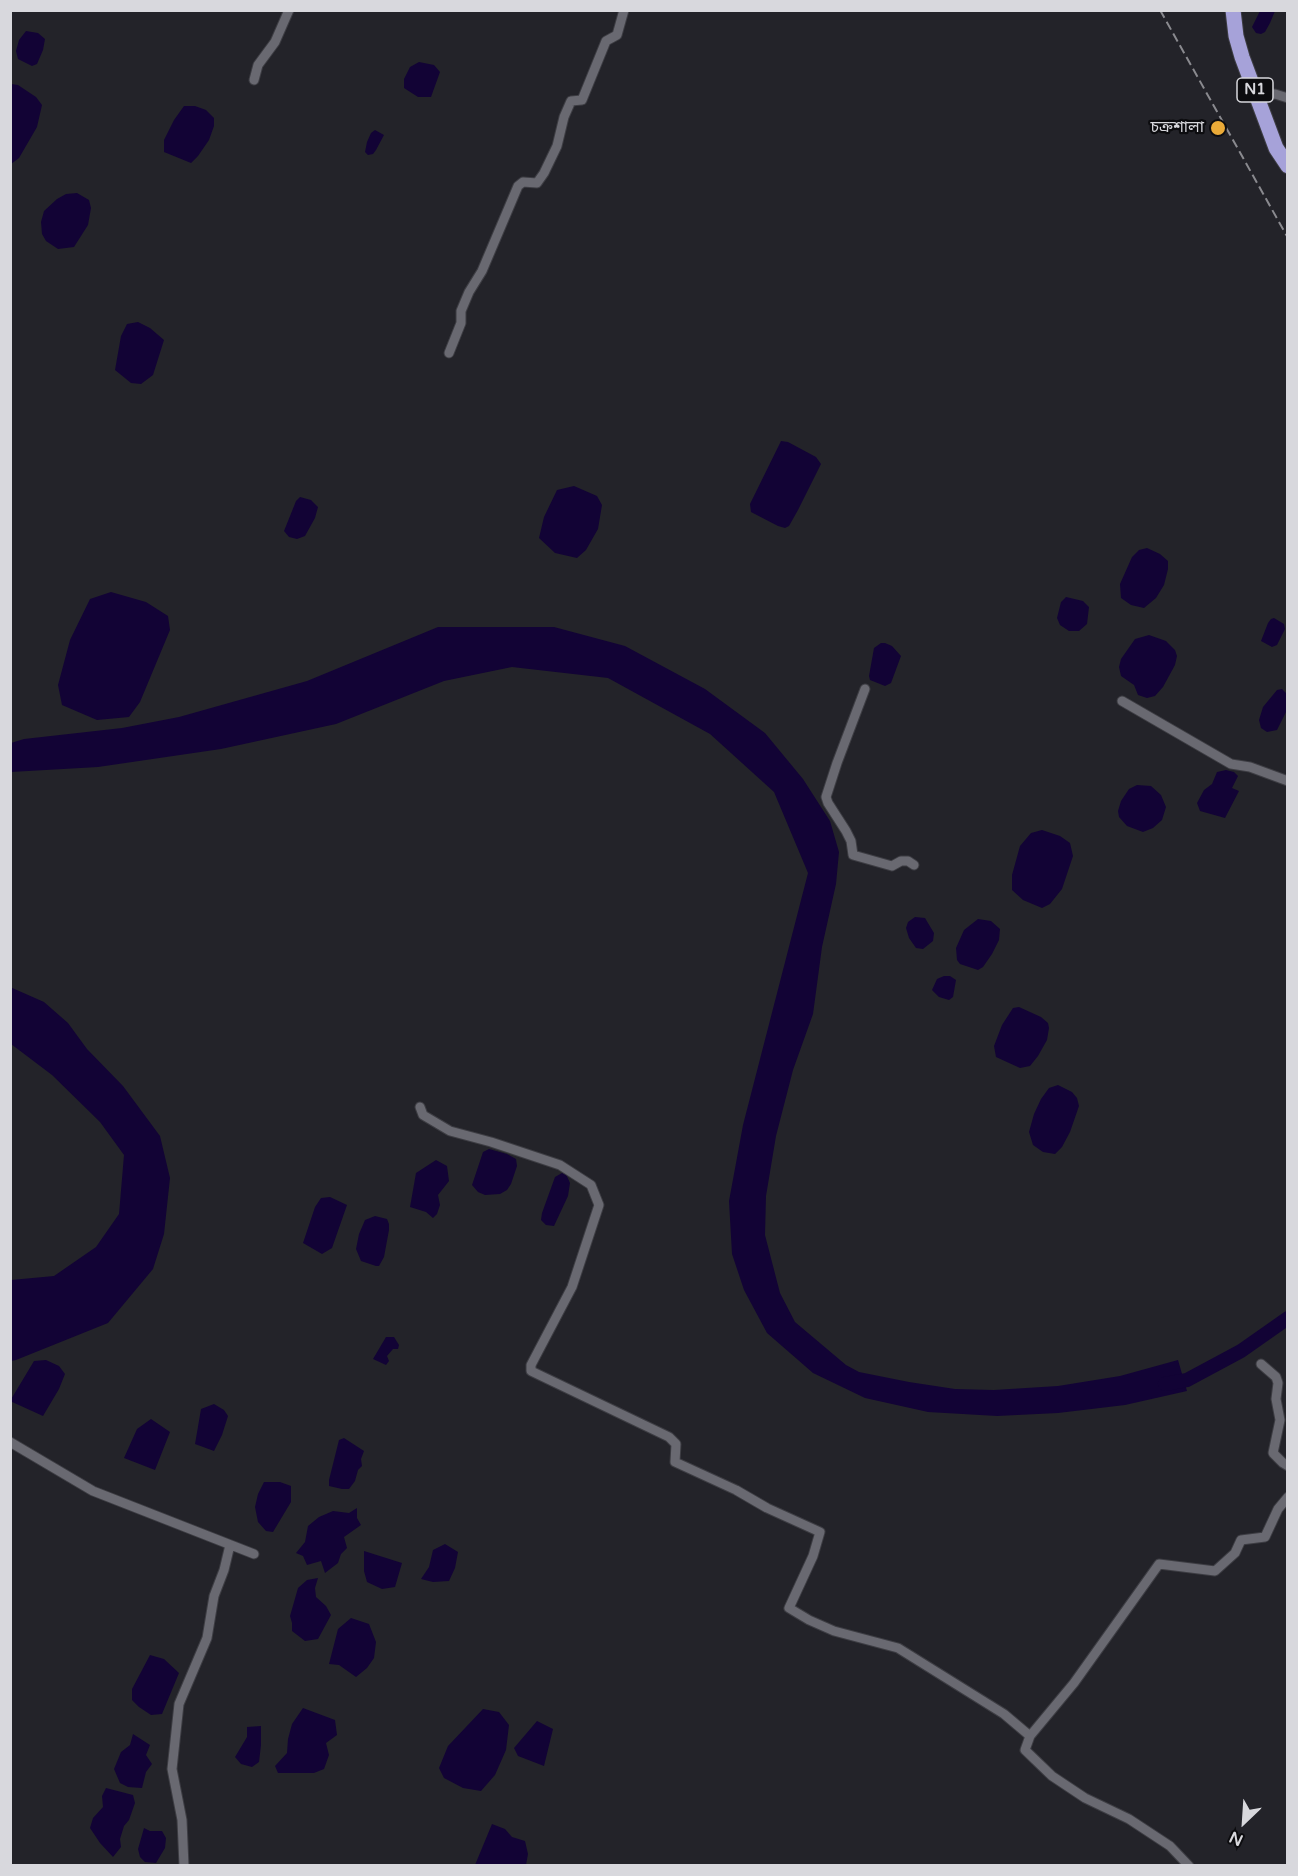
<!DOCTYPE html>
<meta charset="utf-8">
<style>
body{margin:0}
#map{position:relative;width:1298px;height:1876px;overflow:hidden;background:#232329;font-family:"Varela Round",sans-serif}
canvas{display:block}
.frame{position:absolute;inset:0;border:12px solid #d8d8dd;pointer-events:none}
.north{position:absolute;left:1214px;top:1792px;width:60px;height:60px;-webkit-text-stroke:4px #0c0c0f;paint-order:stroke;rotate:205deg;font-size:16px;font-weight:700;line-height:24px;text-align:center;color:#d8d8dd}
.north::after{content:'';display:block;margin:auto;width:21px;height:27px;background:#d8d8dd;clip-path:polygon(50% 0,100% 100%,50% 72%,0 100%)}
</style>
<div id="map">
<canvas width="1298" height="1876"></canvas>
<div class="frame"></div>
<div class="north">N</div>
</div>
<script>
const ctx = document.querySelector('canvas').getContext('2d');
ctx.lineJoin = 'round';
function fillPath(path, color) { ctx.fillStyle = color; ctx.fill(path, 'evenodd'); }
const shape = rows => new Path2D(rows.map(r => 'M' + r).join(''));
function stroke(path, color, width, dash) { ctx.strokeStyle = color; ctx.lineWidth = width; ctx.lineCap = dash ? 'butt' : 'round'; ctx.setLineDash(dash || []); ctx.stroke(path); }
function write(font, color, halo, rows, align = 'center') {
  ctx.font = font + ' "Varela Round","Noto Sans Bengali",sans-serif'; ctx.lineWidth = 4.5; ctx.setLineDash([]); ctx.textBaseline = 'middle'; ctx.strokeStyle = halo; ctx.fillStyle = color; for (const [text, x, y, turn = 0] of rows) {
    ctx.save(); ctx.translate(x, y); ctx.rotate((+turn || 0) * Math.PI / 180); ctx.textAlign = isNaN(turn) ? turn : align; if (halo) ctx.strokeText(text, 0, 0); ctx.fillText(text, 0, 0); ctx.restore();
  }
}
const water = shape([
 [1260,11,1275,11,1270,23,1265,32,1261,34,1256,33,1252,27],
 [26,31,38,33,45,39,43,50,37,64,32,66,18,59,16,51,19,40],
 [419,62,434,65,440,72,431,97,418,97,404,88,404,79,410,67],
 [11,84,18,85,36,97,42,105,37,127,19,158,11,164],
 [184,106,195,106,206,110,214,118,214,126,209,140,198,156,191,163,164,152,164,140,174,120],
 [375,130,384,135,376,150,373,154,368,155,365,152,367,142,371,133],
 [77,193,89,200,91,208,88,225,74,247,58,249,46,241,42,234,41,222,44,211,57,199,66,194],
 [138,322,150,328,164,340,153,375,141,384,131,383,115,370,121,336,127,324],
 [781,441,788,442,816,457,821,464,798,510,789,526,785,528,778,526,751,512,750,504],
 [574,486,597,496,602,505,598,529,586,550,577,558,555,553,539,538,544,517,557,490],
 [300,497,311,500,318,507,315,518,305,536,297,539,289,537,284,531,296,501],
 [1147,548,1160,554,1168,561,1168,569,1164,585,1156,598,1144,608,1131,605,1121,598,1120,584,1132,557,1139,550],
 [111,592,146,602,168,616,170,630,140,702,129,717,97,720,62,705,58,685,70,640,90,599],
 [1066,597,1083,601,1089,607,1087,624,1079,631,1069,631,1060,625,1057,618,1061,602],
 [1274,618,1284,624,1285,629,1277,645,1272,647,1261,641,1268,623,1271,619],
 [438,627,554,627,625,646,705,689,765,733,803,779,830,821,839,852,836,884,822,947,813,1014,793,1070,776,1136,766,1196,765,1235,780,1293,795,1322,846,1365,859,1372,909,1382,955,1389,994,1390,1058,1386,1120,1376,1178,1360,1187,1391,1125,1405,1058,1413,997,1416,928,1412,865,1398,813,1373,767,1333,744,1290,732,1254,729,1201,743,1125,808,873,774,792,710,734,608,678,512,667,444,681,336,724,221,749,98,767,11,772,11,743,24,739,122,728,179,717,307,681],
 [1149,635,1166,641,1175,650,1177,656,1175,665,1163,687,1155,696,1147,698,1138,695,1134,685,1121,676,1119,667,1121,659,1135,639],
 [881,643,885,643,892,646,901,656,891,683,885,686,870,680,869,676,874,648],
 [1282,689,1287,694,1287,710,1277,730,1267,732,1261,728,1259,720,1263,707,1277,690],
 [1226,770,1234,772,1238,776,1232,788,1239,791,1225,818,1200,811,1197,803,1204,790,1212,784,1217,772],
 [1137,785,1151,786,1161,795,1166,807,1162,820,1153,828,1143,832,1127,826,1119,817,1118,811,1121,801,1129,789],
 [1042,830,1060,836,1070,843,1073,856,1062,889,1050,904,1042,908,1023,900,1012,890,1012,875,1020,846,1031,833],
 [915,917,925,918,934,933,933,941,923,949,916,948,909,938,906,928,908,922],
 [978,919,991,921,1000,929,999,940,992,954,983,967,978,970,960,964,957,960,956,948,964,930],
 [944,976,950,976,956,980,953,997,949,1000,939,997,932,990,937,979],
 [10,987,44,1002,68,1023,87,1049,123,1086,160,1136,170,1178,164,1234,153,1269,108,1323,16,1360,11,1361,11,1280,54,1276,96,1247,119,1214,124,1155,100,1122,52,1075,11,1044],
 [1019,1007,1041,1017,1048,1023,1049,1028,1047,1040,1038,1056,1030,1066,1020,1068,996,1057,994,1046,1002,1025,1013,1008],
 [1058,1085,1072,1092,1077,1098,1079,1106,1070,1132,1062,1147,1055,1154,1043,1152,1033,1145,1029,1132,1034,1114,1041,1099,1049,1088],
 [489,1149,507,1154,516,1159,517,1166,511,1184,507,1190,500,1194,485,1195,478,1192,472,1185,483,1152],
 [436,1160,447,1166,449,1181,438,1195,440,1205,437,1214,433,1218,426,1212,410,1207,416,1173],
 [562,1173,566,1174,570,1183,568,1196,554,1226,546,1225,541,1220,542,1213,555,1177],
 [330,1197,347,1205,332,1248,322,1254,303,1243,315,1207,321,1198],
 [375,1216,387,1219,389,1224,389,1230,384,1257,379,1266,376,1266,361,1261,356,1249,359,1234,365,1220],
 [386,1337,394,1337,399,1345,398,1349,393,1349,387,1356,389,1361,386,1365,373,1359],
 [46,1360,59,1366,65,1374,59,1389,43,1416,10,1401,34,1361],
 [214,1404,224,1410,228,1416,222,1435,214,1451,195,1444,201,1409],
 [151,1419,170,1432,155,1470,124,1458,137,1429],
 [344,1438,364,1451,361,1459,362,1466,358,1470,355,1481,349,1489,342,1489,329,1486,329,1480,339,1440],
 [264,1482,280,1482,291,1486,291,1502,273,1532,266,1531,258,1522,255,1507,258,1494],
 [357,1508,357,1518,361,1525,344,1537,347,1548,341,1554,338,1563,325,1573,321,1561,307,1565,303,1556,296,1553,305,1542,308,1526,319,1517,333,1511,349,1513],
 [445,1544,458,1552,455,1568,449,1581,433,1582,421,1579,429,1567,433,1550],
 [364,1551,402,1563,395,1587,382,1589,367,1582,364,1571],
 [318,1578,315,1588,316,1597,326,1606,331,1615,318,1639,305,1641,292,1631,292,1623,290,1616,298,1588,307,1580],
 [351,1618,369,1624,376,1642,374,1658,367,1668,356,1677,339,1665,329,1664,338,1629],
 [150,1655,164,1659,179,1673,162,1714,151,1715,139,1707,132,1700,132,1689],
 [303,1708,335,1720,337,1735,326,1743,329,1755,324,1769,314,1773,278,1773,275,1766,287,1753,288,1739,292,1724],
 [483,1709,499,1712,509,1725,506,1750,495,1775,481,1791,463,1788,444,1778,439,1768,448,1746],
 [537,1721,553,1729,544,1766,518,1756,514,1748],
 [261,1726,261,1745,259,1762,252,1767,241,1764,235,1757,247,1737,247,1727],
 [133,1734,150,1745,146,1755,152,1764,146,1772,142,1788,128,1787,120,1783,114,1769,121,1752,130,1745],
 [106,1788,133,1795,135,1803,129,1820,124,1826,120,1839,121,1847,113,1857,100,1843,90,1828,93,1818,103,1807,102,1796],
 [492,1824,505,1829,512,1837,525,1841,528,1854,526,1865,475,1865],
 [144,1828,150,1831,162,1831,166,1838,165,1848,156,1863,145,1862,140,1857,138,1849]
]);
const river = shape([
 [1165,1384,1187,1380,1241,1351,1288,1318]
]);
const minor = shape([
 [254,80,258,65,275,42,289,10],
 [1256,95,1275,94,1288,98],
 [449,353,461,323,461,311,469,292,482,271,518,186,523,182,537,183,544,173,557,146,564,117,571,101,582,100,606,41,617,35,624,10],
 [865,689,837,763,826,797,828,803,846,831,851,841,853,855,892,866,901,861,908,861,914,865],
 [1122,701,1231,764,1250,767,1288,781],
 [420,1107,423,1115,450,1131,491,1142,560,1165,591,1185,599,1205,572,1287,531,1365,531,1371,669,1437,676,1444,675,1462,736,1490,767,1508,820,1532,813,1556,789,1608,809,1620,834,1631,898,1648,1004,1714,1030,1736],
 [1261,1364,1276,1377,1278,1383,1276,1399,1280,1420,1273,1453,1283,1463,1288,1466],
 [10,1442,93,1491,254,1554],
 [184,1866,182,1820,172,1769,179,1704,207,1638,214,1596,224,1570,230,1545],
 [1189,1866,1170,1846,1129,1819,1085,1798,1052,1776,1025,1750,1030,1736,1074,1683,1159,1564,1215,1571,1235,1553,1241,1540,1265,1537,1278,1509,1288,1497]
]);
const trunk = shape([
 [1233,10,1236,36,1242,57,1276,148,1288,166]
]);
const rail = shape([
 [1160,10,1288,238]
]);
const markers = [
 [1218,128,8,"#eaaa38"]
];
const shields = [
 [1255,90,36]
];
const shieldNames = [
 ["N1",1255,90]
];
const poiNames = [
 ["চক্রশালা",1204,128]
];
fillPath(water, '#120335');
stroke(river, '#120335', 14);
stroke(minor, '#3d3d43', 11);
stroke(trunk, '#3d3d43', 17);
stroke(minor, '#696971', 9);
stroke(trunk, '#a6a2d9', 15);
stroke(rail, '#8a8a8f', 2, [9, 4.5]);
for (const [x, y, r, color] of markers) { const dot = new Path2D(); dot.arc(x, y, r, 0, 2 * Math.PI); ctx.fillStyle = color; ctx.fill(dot); stroke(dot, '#0c0c0f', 2); }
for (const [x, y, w] of shields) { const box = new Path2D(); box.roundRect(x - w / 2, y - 12, w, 24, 4.5); ctx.fillStyle = '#0c0c0f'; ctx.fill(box); stroke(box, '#d8d8dd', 1.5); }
write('bold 15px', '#d8d8dd', null, shieldNames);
write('16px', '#d8d8dd', '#0c0c0f', poiNames, 'right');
</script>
